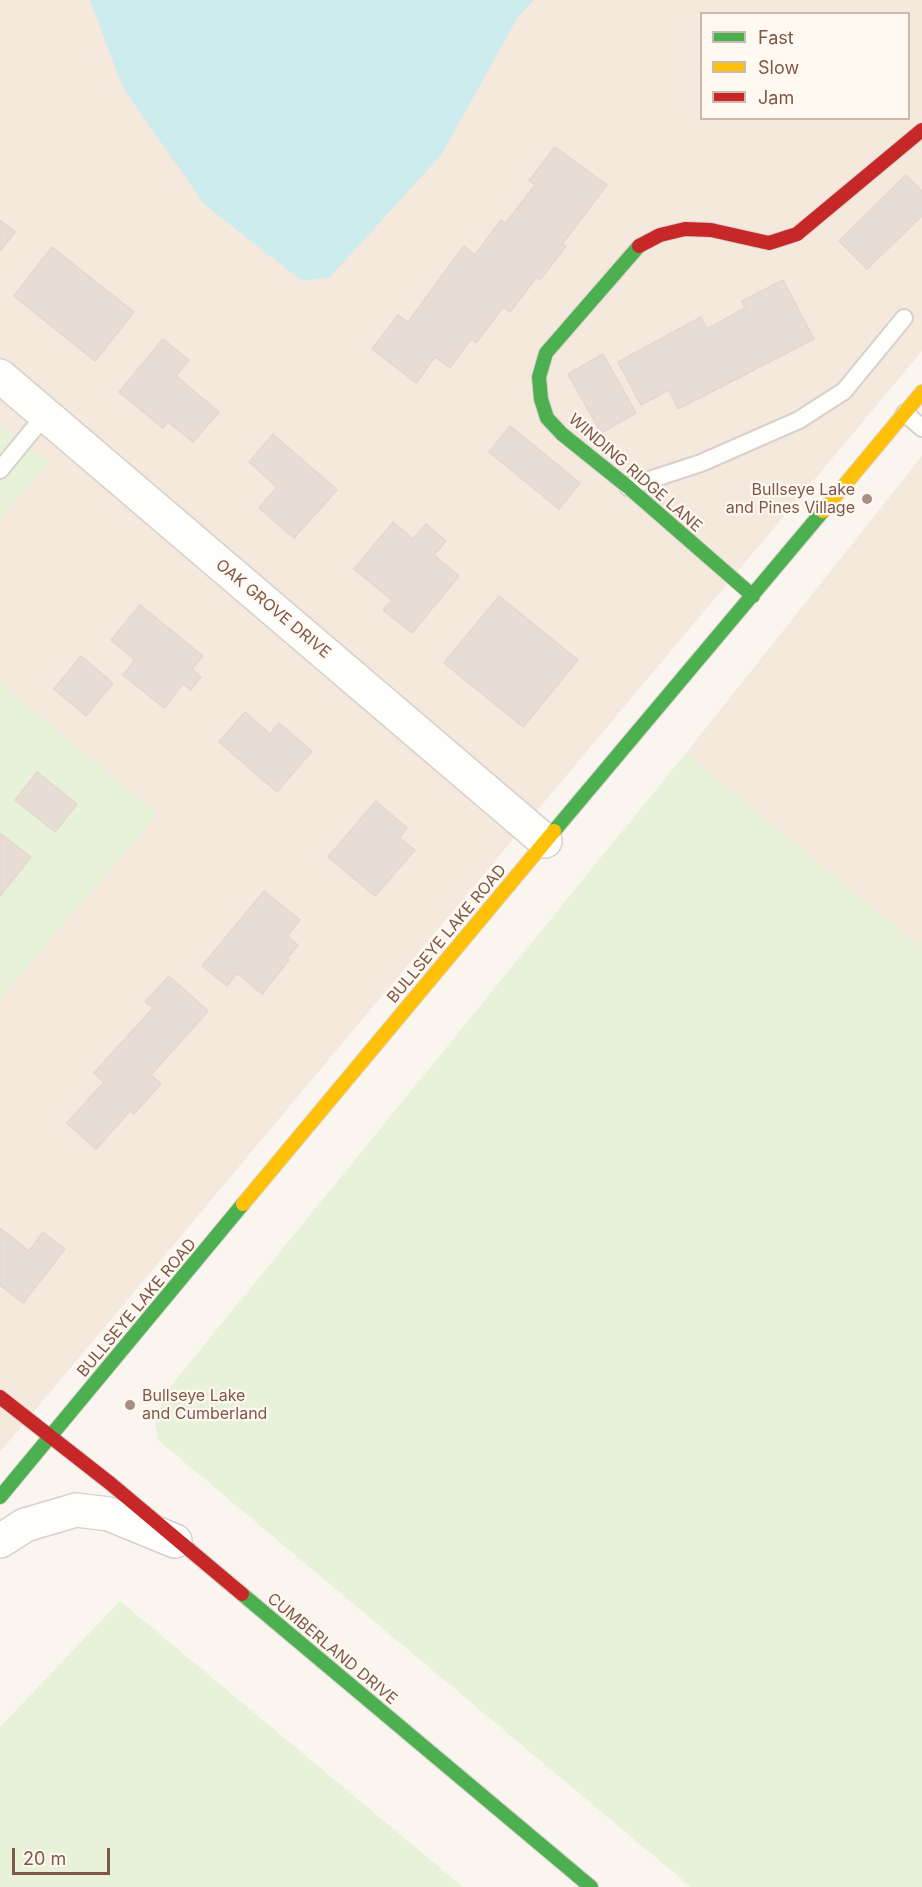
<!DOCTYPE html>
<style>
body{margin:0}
#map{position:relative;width:922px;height:1887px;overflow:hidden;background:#faf5ef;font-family:Inter,sans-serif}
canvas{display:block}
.legend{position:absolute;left:700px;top:12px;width:210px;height:108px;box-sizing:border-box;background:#fff9f2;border:2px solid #cbb9ae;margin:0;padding:8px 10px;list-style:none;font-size:18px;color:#7e5848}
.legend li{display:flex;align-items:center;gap:12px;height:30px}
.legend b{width:30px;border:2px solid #cbb9ae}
.scale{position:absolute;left:12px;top:1848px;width:98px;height:27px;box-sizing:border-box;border:3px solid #7e5848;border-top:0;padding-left:8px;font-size:18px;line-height:21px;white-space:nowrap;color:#7e5848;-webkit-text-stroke:4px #fff9f2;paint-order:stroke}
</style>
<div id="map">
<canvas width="922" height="1887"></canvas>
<ul class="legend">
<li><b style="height:8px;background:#4caf50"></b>Fast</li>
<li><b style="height:8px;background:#ffc107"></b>Slow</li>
<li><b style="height:8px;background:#c62828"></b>Jam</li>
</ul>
<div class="scale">20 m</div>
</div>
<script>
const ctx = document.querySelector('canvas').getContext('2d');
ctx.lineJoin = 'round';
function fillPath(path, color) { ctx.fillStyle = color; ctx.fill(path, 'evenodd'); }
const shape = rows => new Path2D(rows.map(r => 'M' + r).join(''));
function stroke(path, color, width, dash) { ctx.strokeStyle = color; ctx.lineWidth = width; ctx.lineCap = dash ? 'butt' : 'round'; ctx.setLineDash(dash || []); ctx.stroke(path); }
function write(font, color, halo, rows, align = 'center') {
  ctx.font = font + ' Inter,sans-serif'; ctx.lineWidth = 4.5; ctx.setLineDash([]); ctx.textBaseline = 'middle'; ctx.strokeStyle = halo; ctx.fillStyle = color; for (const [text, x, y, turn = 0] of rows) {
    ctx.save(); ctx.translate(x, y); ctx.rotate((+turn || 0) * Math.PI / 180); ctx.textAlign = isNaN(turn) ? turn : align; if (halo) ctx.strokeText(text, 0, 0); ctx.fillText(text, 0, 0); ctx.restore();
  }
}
const residential = shape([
 [0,0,922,0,922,351,0,1452,0,999,158,814,0,683,0,519,49,462,0,424],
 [702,14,908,14,908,118,702,118],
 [922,456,922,948,686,753]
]);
const green = shape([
 [0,424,49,462,0,519],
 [0,683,158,814,0,999],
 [686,753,922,948,922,1887,691,1887,158,1440,155,1424,166,1392],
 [120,1601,463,1887,0,1887,0,1727]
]);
const water = shape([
 [90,0,534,0,518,17,441,155,330,277,302,281,205,205,123,88]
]);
const building = shape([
 [555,147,607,185,562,244,566,246,540,280,537,277,510,312,503,307,476,343,471,339,450,368,435,357,416,383,372,349,398,315,408,322,464,246,475,255,501,220,505,224,535,185,529,181,555,147],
 [906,175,922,191,922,216,867,269,839,241,906,175],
 [0,220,15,232,0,251,0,220],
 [52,247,134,312,95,361,14,296,52,247],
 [783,280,814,339,678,409,669,390,641,405,618,362,701,317,707,329,745,308,742,301,783,280],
 [163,339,189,360,176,376,219,412,193,442,168,422,163,428,119,392,163,339],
 [603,354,636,413,601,433,568,374,603,354],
 [510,426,580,483,559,509,489,452,510,426],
 [273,434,337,490,294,538,259,508,277,487,249,462,273,434],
 [393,522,413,539,426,524,446,541,434,555,459,576,412,633,383,610,392,600,354,569,393,522],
 [499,596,578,660,523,727,444,663,499,596],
 [140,605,203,656,192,669,201,677,191,690,183,684,164,708,123,675,135,660,111,640,140,605],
 [81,656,113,683,86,716,54,689,81,656],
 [245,712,270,734,279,723,312,751,277,792,219,742,245,712],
 [37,772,77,804,55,832,15,800,37,772],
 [376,801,407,828,399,838,415,850,375,896,328,857,376,801],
 [0,833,31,857,0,896,0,833],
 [264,891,300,920,287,936,298,945,287,958,289,960,262,994,237,973,227,986,202,966,264,891],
 [169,976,208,1011,151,1075,161,1084,134,1114,130,1111,96,1149,67,1123,104,1082,94,1073,153,1008,145,1002,169,976],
 [0,1228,29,1251,43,1232,65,1249,23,1303,0,1285,0,1228]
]);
const lane = shape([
 [905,413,922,428],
 [0,470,45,415],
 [628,487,701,463,799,420,844,391,904,318]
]);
const street = shape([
 [0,376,545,841],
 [0,1541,25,1525,76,1510,109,1514,175,1541]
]);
const fast = shape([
 [639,246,546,353,539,377,541,399,547,418,562,434,628,487,753,596],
 [554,831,823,511],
 [0,1497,243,1204],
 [242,1594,591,1887]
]);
const slow = shape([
 [823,511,922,392],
 [243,1204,554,831]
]);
const jam = shape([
 [639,246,660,235,685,229,711,230,769,243,797,234,922,130],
 [0,1397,111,1484,242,1594]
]);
const markers = [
 [867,499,6,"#a98f82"],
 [130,1405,6,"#a98f82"]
];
const streetNames = [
 ["WINDING RIDGE LANE",635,473,41],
 ["OAK GROVE DRIVE",273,609,40],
 ["BULLSEYE LAKE ROAD",447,934,-50],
 ["BULLSEYE LAKE ROAD",137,1308,-50],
 ["CUMBERLAND DRIVE",332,1649,40]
];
const poiNames = [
 ["Bullseye Lake",855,490],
 ["and Pines Village",855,508],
 ["Bullseye Lake",142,1396,"left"],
 ["and Cumberland",142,1414,"left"]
];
fillPath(residential, '#f5e8dd');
fillPath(green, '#e8f2d8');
fillPath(water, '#cdeced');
fillPath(building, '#e7ddd5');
stroke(building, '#e5d7d0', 1.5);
stroke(lane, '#d9d0cb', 20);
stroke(street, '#d9d0cb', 36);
stroke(fast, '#dbd2cc', 16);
stroke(slow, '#dbd2cc', 16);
stroke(jam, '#dbd2cc', 16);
stroke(lane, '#fefefd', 16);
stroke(street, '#fefefd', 33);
stroke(fast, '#4caf50', 14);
stroke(slow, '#ffc107', 14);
stroke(jam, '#c62828', 14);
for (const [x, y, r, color] of markers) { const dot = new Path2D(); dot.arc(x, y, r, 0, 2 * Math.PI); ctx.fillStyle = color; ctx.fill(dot); stroke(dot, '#fff9f2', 2); }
write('16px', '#7e5848', '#fff9f2', streetNames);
write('16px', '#7e5848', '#fff9f2', poiNames, 'right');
</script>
